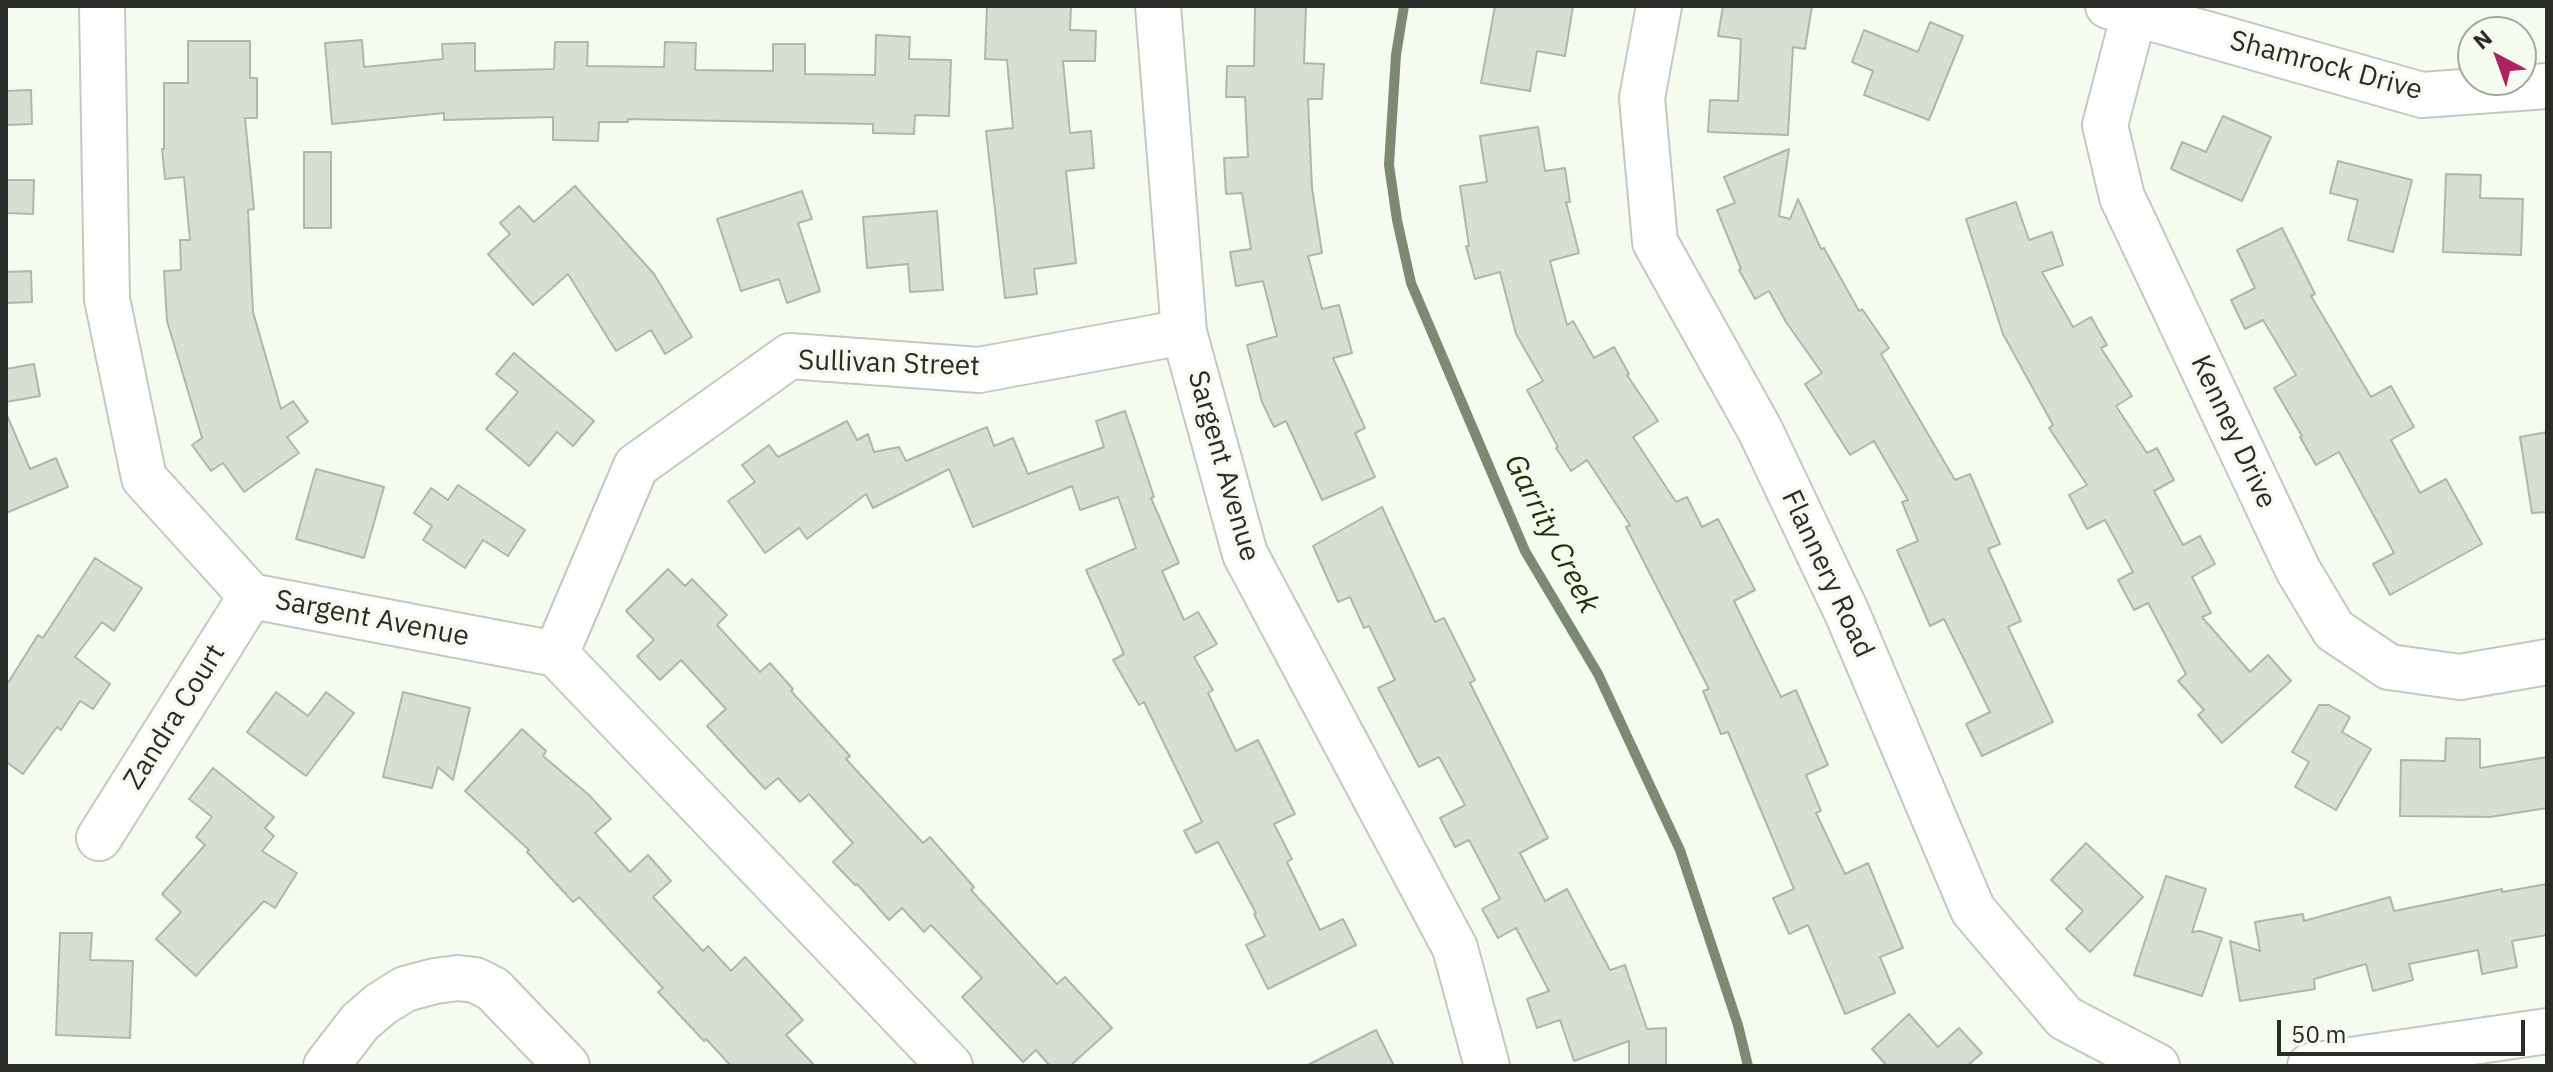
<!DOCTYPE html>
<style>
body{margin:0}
#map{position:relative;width:2553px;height:1072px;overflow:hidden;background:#f5fbef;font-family:"IBM Plex Sans",sans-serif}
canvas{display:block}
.frame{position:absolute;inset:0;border:8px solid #2a2c28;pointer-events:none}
.north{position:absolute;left:2457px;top:16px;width:80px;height:80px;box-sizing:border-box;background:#f5fbef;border:2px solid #a4a89f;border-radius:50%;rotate:319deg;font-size:22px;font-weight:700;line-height:32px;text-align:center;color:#2a2c28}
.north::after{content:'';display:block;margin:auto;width:28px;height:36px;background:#ac2263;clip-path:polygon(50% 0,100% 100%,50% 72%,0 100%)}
.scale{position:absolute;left:2277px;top:1020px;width:248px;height:36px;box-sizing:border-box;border:4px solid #2a2c28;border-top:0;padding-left:10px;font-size:24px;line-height:28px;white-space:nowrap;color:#2a2c28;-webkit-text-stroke:6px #f5fbef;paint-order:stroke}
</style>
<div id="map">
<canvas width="2553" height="1072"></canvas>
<div class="frame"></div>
<div class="north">N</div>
<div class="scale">50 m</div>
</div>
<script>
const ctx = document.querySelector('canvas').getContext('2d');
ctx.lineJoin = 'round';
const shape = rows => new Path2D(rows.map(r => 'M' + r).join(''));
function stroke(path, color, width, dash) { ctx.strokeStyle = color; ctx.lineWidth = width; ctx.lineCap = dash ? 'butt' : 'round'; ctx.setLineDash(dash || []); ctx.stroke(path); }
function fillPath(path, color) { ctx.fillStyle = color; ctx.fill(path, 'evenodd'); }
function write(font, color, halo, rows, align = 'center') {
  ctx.font = font + ' "IBM Plex Sans",sans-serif'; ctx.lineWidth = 7; ctx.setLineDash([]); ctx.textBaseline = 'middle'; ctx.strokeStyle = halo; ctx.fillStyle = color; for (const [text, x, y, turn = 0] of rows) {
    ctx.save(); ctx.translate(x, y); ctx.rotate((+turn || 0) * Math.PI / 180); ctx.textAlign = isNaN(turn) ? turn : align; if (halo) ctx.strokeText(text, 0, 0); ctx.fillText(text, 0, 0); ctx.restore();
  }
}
const stream = shape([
 [1404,6,1396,55,1389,165,1397,220,1411,283,1525,551,1598,674,1680,850,1738,1025,1748,1066]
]);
const building = shape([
 [987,6,1071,6,1070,30,1096,31,1095,61,1063,61,1070,133,1091,131,1094,168,1066,171,1076,263,1034,269,1037,294,1005,298,986,131,1013,128,1007,60,985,59,987,6],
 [1255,6,1306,6,1304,63,1324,64,1322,99,1308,99,1312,188,1322,253,1308,256,1322,309,1339,305,1352,353,1333,358,1365,428,1355,433,1375,477,1322,500,1286,421,1274,427,1262,402,1247,345,1277,336,1263,281,1236,286,1230,252,1251,249,1242,193,1226,194,1224,158,1248,157,1245,97,1226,97,1227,66,1254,66,1255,6],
 [1495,6,1573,6,1565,56,1537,51,1530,91,1481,83,1495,6],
 [1723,6,1812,6,1805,49,1793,47,1788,135,1708,132,1710,100,1738,101,1741,39,1718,36,1723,6],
 [1930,22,1963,36,1929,120,1864,95,1873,71,1852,62,1864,30,1918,52,1930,22],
 [876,35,910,37,909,59,951,60,949,116,915,115,914,134,873,133,873,124,628,119,628,122,599,122,598,141,553,140,553,117,444,120,444,113,332,124,325,43,362,40,364,67,443,59,442,44,475,43,475,71,554,69,555,42,588,42,587,66,664,67,665,42,696,43,695,70,773,71,773,44,805,44,805,74,875,75,876,35],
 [188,41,250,41,250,78,257,78,257,118,245,118,254,209,248,210,253,312,281,409,293,401,308,422,287,437,299,453,244,492,223,463,211,471,192,445,202,438,167,321,164,271,181,270,180,240,190,240,184,177,165,179,162,149,164,149,164,83,188,83,188,41],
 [31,90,32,124,6,125,6,91,31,90],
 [2223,116,2271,137,2242,201,2171,169,2182,142,2206,152,2223,116],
 [1538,127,1545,171,1565,168,1570,202,1566,202,1579,253,1550,261,1567,325,1573,321,1594,358,1614,347,1629,374,1627,375,1658,421,1633,437,1676,502,1687,497,1702,527,1718,519,1755,590,1734,601,1781,697,1796,690,1828,765,1806,775,1821,811,1816,813,1845,874,1868,863,1903,948,1880,957,1895,993,1845,1014,1808,925,1789,934,1773,898,1794,889,1728,732,1721,734,1703,691,1709,689,1626,527,1630,525,1587,460,1571,471,1556,448,1558,447,1527,390,1543,381,1516,334,1500,272,1475,279,1466,246,1469,246,1460,186,1487,182,1480,136,1538,127],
 [1789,149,1779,216,1790,219,1798,199,1821,249,1824,248,1859,311,1862,309,1889,348,1881,354,1955,480,1970,474,2000,544,1988,549,2021,621,2008,627,2053,722,1982,756,1966,724,1990,712,1944,619,1930,626,1897,550,1918,541,1902,502,1908,500,1874,441,1850,455,1805,384,1822,373,1786,322,1769,291,1755,299,1739,270,1741,269,1717,210,1735,203,1724,177,1789,149],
 [304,152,331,152,331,228,304,228,304,152],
 [2338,161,2412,180,2393,252,2348,240,2358,200,2330,193,2338,161],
 [2446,174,2481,175,2480,198,2523,199,2521,255,2443,252,2446,174],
 [6,180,34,180,33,214,6,213,6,180],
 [575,186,654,274,692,337,665,354,651,330,616,351,568,274,533,305,488,254,510,234,500,223,519,206,534,222,575,186],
 [802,191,812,219,798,223,820,291,787,303,779,279,741,291,717,219,802,191],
 [2016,202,2029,240,2052,232,2063,265,2042,272,2073,327,2091,317,2107,345,2101,348,2132,396,2116,406,2147,453,2157,448,2174,480,2154,491,2183,545,2200,536,2215,564,2192,577,2211,613,2202,617,2250,672,2268,655,2291,681,2222,743,2198,715,2204,710,2178,681,2186,674,2148,603,2134,610,2118,580,2133,572,2105,520,2087,529,2069,495,2087,485,2049,428,2053,425,2003,334,1966,219,2016,202],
 [937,211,943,290,910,292,908,264,867,268,863,217,937,211],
 [2282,228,2315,294,2311,296,2371,397,2391,386,2414,427,2391,440,2420,493,2446,479,2482,544,2390,595,2373,564,2394,553,2375,518,2339,452,2316,465,2300,437,2302,436,2274,388,2296,375,2263,320,2245,329,2231,300,2255,288,2237,250,2282,228],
 [31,271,32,302,6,303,6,272,31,271],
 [514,353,594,421,573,446,557,432,529,466,486,429,518,392,496,374,514,353],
 [34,364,40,396,6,402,6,369,34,364],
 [1125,411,1154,497,1151,498,1179,563,1162,571,1184,620,1198,612,1217,644,1194,657,1213,690,1208,693,1236,751,1258,740,1295,814,1274,824,1292,859,1287,862,1320,930,1343,919,1356,945,1268,989,1246,945,1265,936,1254,914,1256,913,1218,842,1196,853,1184,831,1202,822,1144,702,1139,705,1113,660,1124,654,1086,570,1136,548,1118,497,1080,510,1072,486,973,527,949,469,873,508,866,494,807,539,799,528,765,553,728,501,755,482,742,465,769,445,778,457,847,421,857,440,868,434,874,452,899,447,906,461,987,427,994,446,1013,438,1028,474,1104,447,1096,421,1125,411],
 [6,413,30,469,56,458,68,487,6,513,6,413],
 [2547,432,2547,512,2532,513,2520,437,2547,432],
 [316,469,384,487,364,558,296,539,316,469],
 [458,485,525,530,508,556,483,540,465,568,423,540,432,526,414,513,431,488,448,500,458,485],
 [1382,507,1435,622,1444,618,1475,680,1470,683,1548,838,1520,853,1545,901,1567,889,1610,970,1625,965,1647,1029,1666,1028,1666,1066,1629,1066,1629,1041,1574,1061,1560,1020,1537,1028,1527,999,1549,991,1516,928,1498,938,1482,909,1500,899,1469,840,1455,847,1440,818,1465,805,1439,757,1419,767,1378,688,1395,680,1369,626,1364,628,1350,597,1338,602,1313,546,1382,507],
 [95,558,142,588,114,631,102,622,75,657,110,684,93,709,80,701,61,730,57,727,23,774,6,762,6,686,38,635,43,638,95,558],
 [668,569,685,586,692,579,727,615,717,625,760,672,770,663,793,689,791,691,850,756,846,759,923,843,930,837,974,887,971,890,1057,984,1065,977,1112,1028,1070,1066,1050,1066,1036,1050,1023,1062,962,997,982,978,931,925,924,932,902,908,889,920,857,884,855,885,833,862,853,843,809,794,800,802,778,778,765,789,707,726,726,709,681,660,660,680,637,656,654,640,626,611,668,569],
 [276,692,308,716,326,692,354,713,306,776,247,732,276,692],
 [403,692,470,708,453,780,438,767,432,788,383,777,403,692],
 [2319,705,2329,705,2350,717,2342,732,2371,749,2336,810,2295,787,2309,762,2292,752,2319,705],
 [522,729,546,751,543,756,589,795,611,819,595,833,630,872,648,855,671,881,653,897,703,951,708,946,731,971,745,957,803,1020,786,1035,815,1066,731,1066,706,1039,704,1041,658,992,663,988,579,897,573,902,527,852,529,850,465,791,522,729],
 [2446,738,2480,739,2480,768,2547,757,2547,808,2490,817,2400,816,2401,760,2445,761,2446,738],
 [213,768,274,817,265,828,274,836,262,851,297,873,275,908,264,901,196,976,156,939,181,912,162,894,205,845,196,837,212,817,189,799,213,768],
 [2086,843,2143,897,2090,952,2066,929,2083,911,2051,880,2086,843],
 [2166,876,2206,889,2192,932,2200,931,2222,938,2202,996,2134,975,2166,876],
 [2547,884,2547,935,2512,941,2517,967,2482,974,2478,950,2409,964,2413,980,2373,991,2366,964,2314,979,2315,989,2240,1001,2230,941,2260,951,2255,922,2303,914,2304,921,2390,897,2394,911,2502,889,2502,892,2547,884],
 [60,933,92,933,90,960,133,961,130,1038,56,1035,60,933],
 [1909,1014,1938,1047,1959,1028,1982,1053,1967,1066,1887,1066,1872,1049,1909,1014],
 [1376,1030,1394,1066,1306,1066,1376,1030]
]);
const minor = shape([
 [102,6,107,299,144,478,251,596,556,654,950,1066],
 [1158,6,1184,332,1245,554,1455,948,1487,1066],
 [1659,6,1642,98,1655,242,1760,430,1847,613,1973,910,2065,1018,2157,1066],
 [2108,6,2422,95,2547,86],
 [2134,14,2105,125,2122,197,2298,570,2334,630,2389,667,2460,677,2547,662],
 [556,654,636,466,790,356,979,370,1184,332],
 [99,838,251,596],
 [326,1066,360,1022,381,1004,405,989,435,981,458,978,475,980,493,989,567,1066],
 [2310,1066,2547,1031]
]);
const streetNames = [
 ["Shamrock Drive",2326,66,15],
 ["Sullivan Street",889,364,2],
 ["Kenney Drive",2233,432,65],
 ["Sargent Avenue",1223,466,74],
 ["Flannery Road",1827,574,65],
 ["Sargent Avenue",372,619,11],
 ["Zandra Court",175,717,-58]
];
const waterNames = [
 ["Garrity Creek",1551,534,63]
];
stroke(stream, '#7d8a73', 10);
fillPath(building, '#d7ded2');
stroke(building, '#b0b6ab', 2);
stroke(minor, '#c3c9be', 48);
stroke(minor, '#fff', 44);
write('28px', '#2a2c28', '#f5fbef', streetNames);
write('italic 30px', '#1e3303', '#f5fbef', waterNames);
</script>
